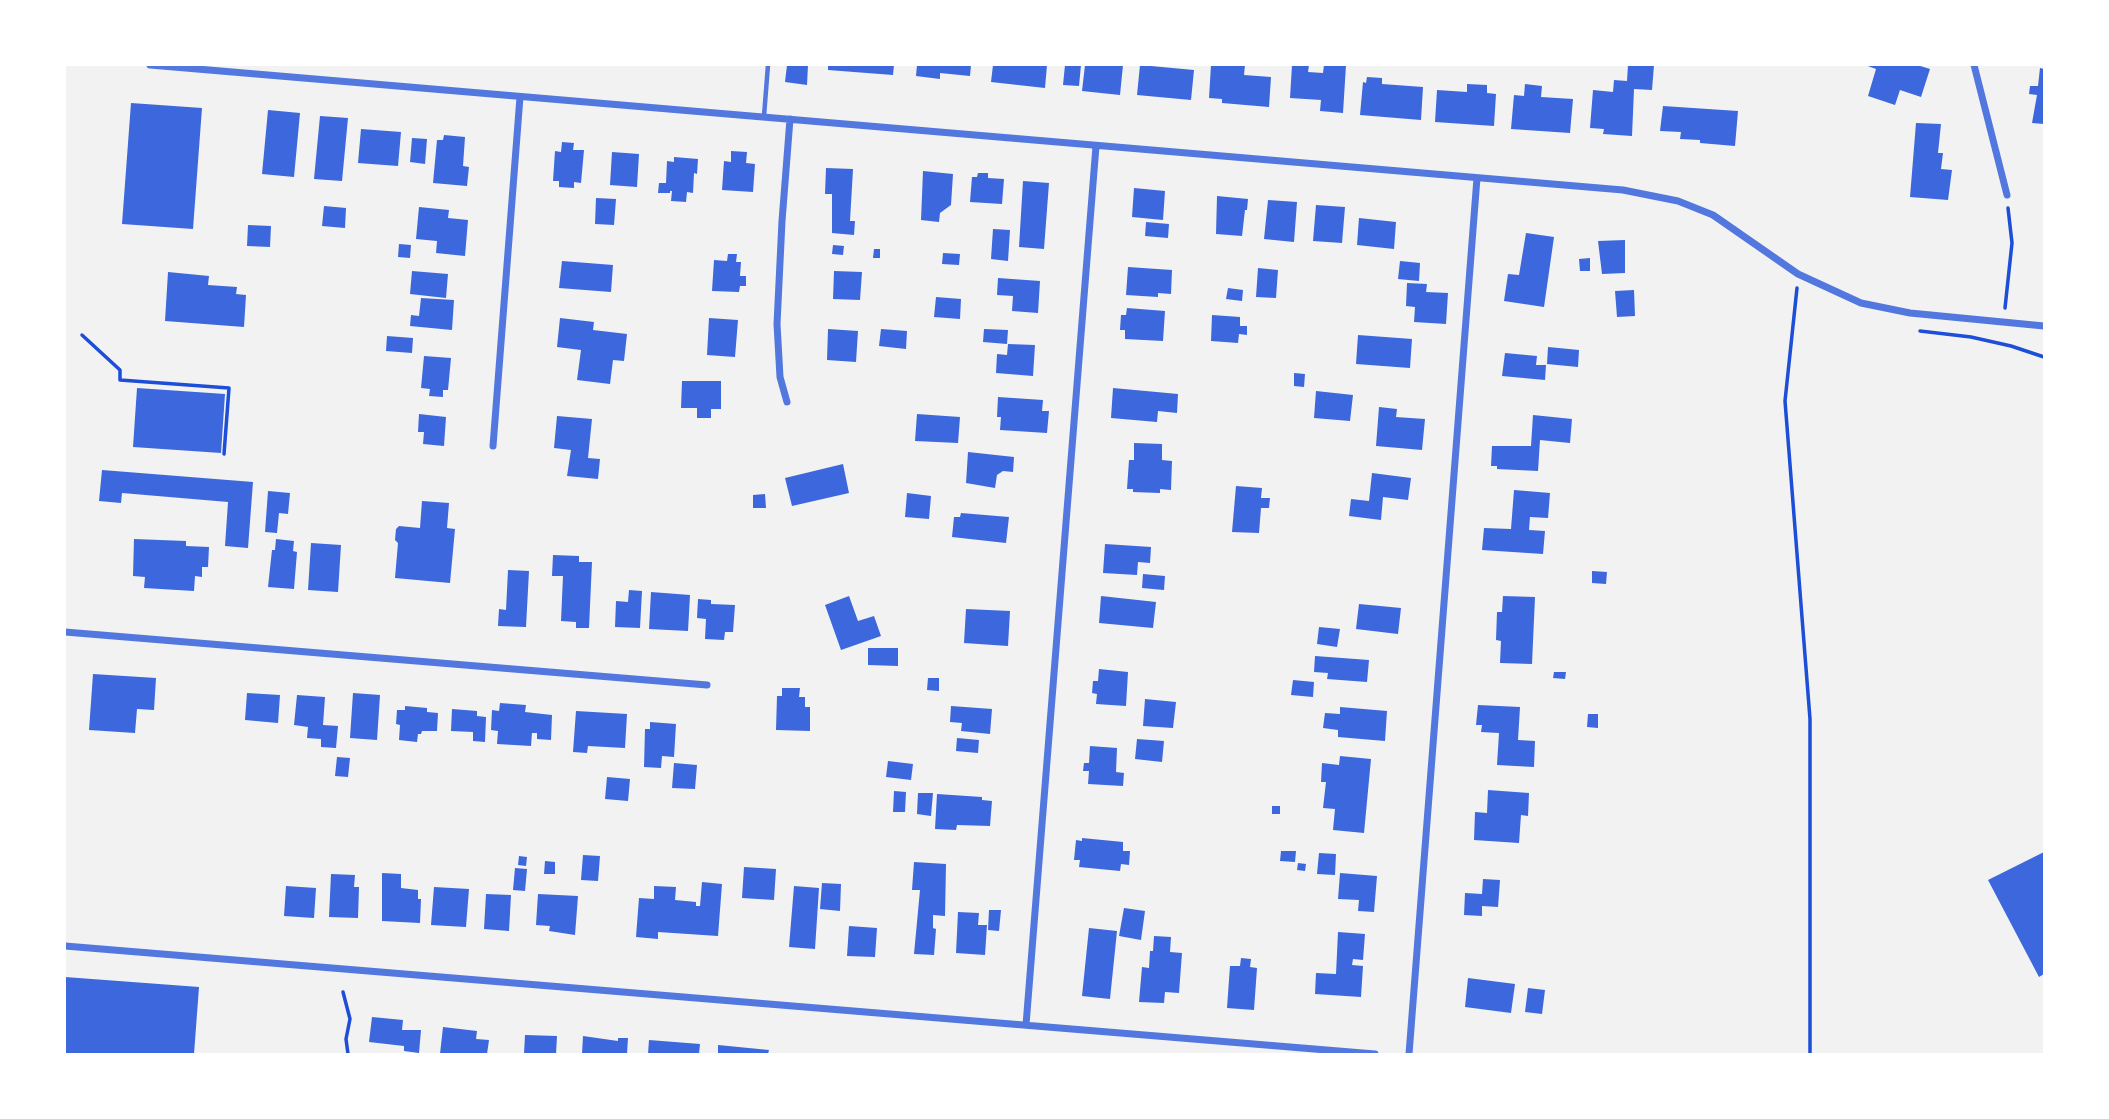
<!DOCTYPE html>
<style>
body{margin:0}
#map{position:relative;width:2109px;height:1119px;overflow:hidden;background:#f2f2f2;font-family:"Source Sans 3",sans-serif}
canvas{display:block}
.frame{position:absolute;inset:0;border:66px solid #fff;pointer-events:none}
</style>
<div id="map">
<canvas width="2109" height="1119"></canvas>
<div class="frame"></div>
</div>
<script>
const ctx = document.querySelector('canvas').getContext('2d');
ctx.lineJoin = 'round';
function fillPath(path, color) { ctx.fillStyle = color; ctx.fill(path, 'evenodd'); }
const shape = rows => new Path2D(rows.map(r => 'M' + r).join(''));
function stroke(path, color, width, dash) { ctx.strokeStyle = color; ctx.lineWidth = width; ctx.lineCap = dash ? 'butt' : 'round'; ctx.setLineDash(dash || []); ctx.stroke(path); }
const building = shape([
 [787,65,808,65,807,85,785,82],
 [828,65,894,65,893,75,828,70],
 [917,65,971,65,970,76,940,73,940,79,916,76],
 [993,65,1047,65,1045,88,991,82],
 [1065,65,1081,65,1079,86,1063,85],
 [1085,65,1123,65,1120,95,1082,91],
 [1140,65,1194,70,1191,100,1137,95],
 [1211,65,1245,65,1244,75,1271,77,1269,107,1222,103,1222,99,1209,98],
 [1292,65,1309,65,1308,72,1323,73,1324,65,1346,65,1343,113,1320,111,1321,100,1290,98],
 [1628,65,1654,65,1652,90,1634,89,1632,136,1603,134,1604,129,1590,128,1593,90,1613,92,1614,80,1627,81],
 [1865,65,1917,65,1930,69,1921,97,1900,90,1895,105,1868,96,1876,69],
 [2040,68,2044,69,2044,124,2032,123,2037,95,2029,94,2030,86,2038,86],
 [1367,77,1382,78,1382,84,1423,87,1421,120,1360,115,1363,82,1366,83],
 [1467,84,1487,85,1487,93,1496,94,1494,126,1435,122,1437,90,1467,92],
 [1525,84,1542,86,1541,97,1573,99,1570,133,1511,129,1514,95,1524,96],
 [131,103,202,108,193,229,122,224],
 [1663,106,1738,111,1735,146,1700,143,1700,140,1680,139,1681,132,1660,131],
 [268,110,300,113,294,177,262,174],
 [320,116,348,118,342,181,314,179],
 [1916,123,1941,124,1938,153,1943,153,1941,169,1952,170,1948,200,1910,197],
 [361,129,401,132,398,166,358,163],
 [444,135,465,137,463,166,469,167,467,186,433,183,437,140,443,140],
 [412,138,427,139,425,164,410,162],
 [562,142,574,143,573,150,584,150,581,183,574,182,574,188,559,187,559,181,553,181,555,151,561,152],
 [731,151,747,152,746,163,755,164,753,192,722,190,724,161,731,162],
 [612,152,639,154,637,187,610,185],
 [674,157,698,159,697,174,694,173,693,193,687,192,686,202,671,201,672,191,670,191,670,193,658,193,659,183,666,183,667,161,674,162],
 [826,168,853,169,850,221,855,221,854,235,832,233,832,194,825,194],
 [923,171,953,174,951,205,940,213,939,222,921,220],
 [978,173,988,173,988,178,1004,179,1002,204,970,202,972,177,977,177],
 [1023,181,1049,183,1044,249,1019,247],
 [1134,188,1165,191,1163,220,1132,217],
 [1217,196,1248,199,1247,210,1245,210,1242,236,1216,234],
 [596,198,616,199,614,225,595,224],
 [1268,200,1297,202,1294,242,1264,239],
 [1316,205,1345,207,1342,243,1313,241],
 [324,206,346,208,345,228,322,226],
 [419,207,449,210,448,218,468,220,465,256,436,253,437,241,416,239],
 [1359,218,1396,222,1394,249,1357,245],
 [1146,222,1169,224,1168,238,1145,236],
 [248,225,271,226,270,247,247,246],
 [993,229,1010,230,1008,261,991,259],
 [1526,233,1554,237,1544,307,1504,301,1508,274,1519,275],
 [1625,240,1625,273,1602,274,1598,241],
 [399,244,411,245,410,258,398,257],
 [833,245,844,246,843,255,832,254],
 [874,249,880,249,880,258,873,258],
 [943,253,960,254,959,265,942,264],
 [728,254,737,254,736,262,741,262,740,276,746,276,746,286,740,286,739,292,712,291,714,260,727,261],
 [1590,258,1590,271,1580,271,1579,259],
 [562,261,613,265,611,292,559,288],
 [1400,261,1420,263,1419,281,1398,279],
 [1128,267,1172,270,1171,294,1158,293,1158,297,1126,295],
 [1258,268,1278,270,1276,298,1256,297],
 [412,271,448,274,446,298,410,294],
 [834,271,862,272,860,300,833,299],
 [168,272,209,276,208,285,237,287,236,294,246,295,244,327,165,321],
 [998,278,1040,281,1038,313,1012,311,1013,296,997,295],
 [1407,283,1427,284,1426,292,1448,293,1446,324,1414,322,1415,307,1406,306],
 [1228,288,1243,290,1242,301,1226,299],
 [1634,290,1635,316,1617,317,1615,291],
 [936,297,961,299,960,319,934,317],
 [421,298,454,300,452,330,410,326,411,315,419,316],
 [1127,308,1165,311,1163,341,1125,339,1125,330,1120,330,1121,315,1126,315],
 [1212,315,1240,317,1240,326,1247,326,1247,335,1239,334,1238,343,1211,341],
 [560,318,594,322,593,330,627,334,624,361,613,360,610,384,577,380,581,350,557,347],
 [709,318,738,320,735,357,707,355],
 [828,329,858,331,856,362,827,360],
 [881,329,907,331,906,349,879,346],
 [984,329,1008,330,1007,344,983,342],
 [1358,335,1412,339,1410,368,1356,364],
 [387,336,413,338,412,353,386,351],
 [1008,344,1035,345,1033,376,996,373,997,354,1007,355],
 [1548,347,1579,350,1578,367,1547,364],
 [1505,353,1537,356,1536,365,1546,365,1545,380,1502,376],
 [424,356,451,358,448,390,443,390,443,397,429,396,430,389,421,388],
 [1294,373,1305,374,1304,387,1294,386],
 [682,381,721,381,721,409,711,409,711,418,697,418,697,408,681,408],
 [137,388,225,394,221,453,133,447],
 [1113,388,1178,394,1177,413,1158,411,1157,422,1111,418],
 [1316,391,1353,395,1350,421,1314,418],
 [998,397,1043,400,1042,411,1049,411,1047,433,1000,430,1001,417,997,417],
 [1379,407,1397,409,1396,417,1425,419,1422,450,1376,446],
 [419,414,446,417,444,446,423,444,424,432,418,432],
 [917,414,960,417,958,443,915,441],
 [1533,415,1572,419,1570,443,1540,440,1538,471,1497,469,1497,466,1491,466,1492,446,1531,446],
 [557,416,592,419,588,458,600,459,598,479,567,476,571,450,554,448],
 [1134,443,1162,444,1162,460,1172,461,1171,490,1160,489,1160,493,1133,492,1133,489,1127,489,1129,460,1134,460],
 [968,452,1014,457,1013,472,1003,471,997,475,995,488,966,483],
 [843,464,849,493,792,506,785,478],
 [102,470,253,482,248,548,225,546,228,502,122,493,121,503,99,501],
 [1372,473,1411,478,1408,500,1383,497,1381,520,1349,516,1351,499,1369,501],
 [1236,486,1262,488,1261,498,1270,498,1269,508,1261,508,1259,533,1232,532],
 [1514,490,1550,493,1548,518,1530,517,1529,530,1545,531,1543,554,1482,550,1484,528,1511,529],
 [268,491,290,493,288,514,279,513,277,533,265,532],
 [907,493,931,496,929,519,905,517],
 [765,494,766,508,753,508,753,495],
 [422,501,449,503,447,528,455,529,450,583,395,578,398,543,395,540,396,529,399,526,420,528],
 [961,513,1009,517,1006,543,952,537,954,517,960,517],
 [134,539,186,541,186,546,209,547,208,567,202,567,202,577,195,576,194,591,144,588,145,577,133,576],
 [276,539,294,541,293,551,297,552,294,589,268,587,272,550,275,550],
 [311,543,341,545,338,592,308,590],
 [1105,544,1151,547,1150,563,1138,562,1137,575,1103,573],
 [553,555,579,556,579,562,592,562,589,628,576,628,576,622,561,621,563,576,552,576],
 [508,570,529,571,526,627,498,626,499,609,506,610],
 [1592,571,1607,572,1606,584,1592,583],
 [1143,574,1165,576,1164,590,1142,588],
 [629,590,642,591,640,628,615,627,616,601,628,602],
 [651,592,690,595,688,631,649,629],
 [849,596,858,621,874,616,881,636,841,650,825,605],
 [1101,596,1156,602,1153,628,1099,623],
 [1503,596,1535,597,1532,664,1500,663,1501,641,1496,640,1497,612,1502,612],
 [698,599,711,600,711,604,735,605,733,632,725,632,724,640,705,639,706,619,697,618],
 [1359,604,1401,608,1398,634,1356,629],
 [966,609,1010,611,1008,646,964,643],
 [1319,627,1340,629,1337,647,1317,644],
 [868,648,898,648,898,666,868,665],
 [1315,656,1369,660,1367,682,1327,679,1328,673,1314,672],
 [1099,669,1128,672,1126,706,1096,704,1097,694,1092,693,1093,681,1098,681],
 [1554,672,1566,672,1565,679,1553,678],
 [93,674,156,678,154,710,137,709,135,733,89,730],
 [928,678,939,678,939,691,927,690],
 [1293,680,1314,682,1313,697,1291,695],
 [782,688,800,688,799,697,805,697,805,707,810,707,810,731,776,730,777,696,782,696],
 [247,693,280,695,278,723,245,720],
 [353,693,380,695,377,740,350,738],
 [297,695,325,697,323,725,338,726,336,748,321,747,321,739,307,738,308,727,294,725],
 [1145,699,1176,702,1173,728,1143,726],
 [500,703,526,705,525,712,552,715,551,740,537,739,537,733,532,733,531,746,497,744,498,731,491,730,492,710,499,711],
 [1478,705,1520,707,1518,740,1535,741,1534,767,1497,765,1499,733,1481,732,1482,725,1476,725],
 [405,706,427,708,427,712,438,713,437,731,422,731,421,734,418,734,417,742,399,740,400,725,396,724,397,710,405,710],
 [951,706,992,709,990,734,961,731,962,723,950,722],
 [1340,707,1387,711,1385,741,1338,737,1338,730,1323,728,1325,713,1340,714],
 [452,709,477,711,477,716,486,717,485,742,473,741,473,732,451,731],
 [576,711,627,714,625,748,588,746,587,753,573,752],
 [1588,714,1598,714,1598,728,1587,727],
 [650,722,676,724,674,757,662,756,661,768,644,767,645,729,650,729],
 [957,738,979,740,978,753,956,751],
 [1137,739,1164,741,1162,762,1135,759],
 [1090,746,1117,748,1116,772,1124,773,1123,786,1088,784,1089,771,1083,771,1084,763,1089,763],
 [1340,756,1371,759,1364,833,1333,830,1335,809,1323,808,1326,782,1321,782,1322,763,1339,765],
 [337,757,350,758,348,777,335,776],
 [888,761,913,764,911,780,886,777],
 [674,763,697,765,695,789,672,788],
 [607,777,630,779,628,801,605,799],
 [1488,790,1529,793,1528,816,1521,815,1519,843,1474,840,1475,812,1487,813],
 [894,791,906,792,905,812,893,812],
 [918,793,933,793,931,816,917,814],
 [937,794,982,797,982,800,992,801,990,826,957,825,956,830,935,829],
 [1272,806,1280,806,1280,814,1272,814],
 [1082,838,1123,842,1123,851,1130,851,1129,865,1121,864,1120,871,1079,867,1080,860,1074,860,1076,840,1082,841],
 [1281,851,1296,851,1295,862,1280,861],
 [2044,852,2044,974,2039,977,1988,880],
 [1319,853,1336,854,1335,875,1317,874],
 [583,855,600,856,598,881,581,880],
 [519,856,527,857,526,866,518,865],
 [545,861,555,862,555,874,544,874],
 [914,862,946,864,945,916,933,915,933,928,936,929,934,955,914,954,920,890,912,890],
 [1298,863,1306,864,1305,871,1297,870],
 [744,867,776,869,774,900,742,898],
 [515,868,527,869,525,891,513,890],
 [382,873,401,874,401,888,418,890,418,899,421,899,420,923,382,921],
 [1340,873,1377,876,1374,912,1358,911,1359,900,1338,899],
 [331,874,355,875,354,887,359,887,358,918,329,917],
 [1483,879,1500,880,1498,907,1482,906,1482,916,1464,915,1465,893,1482,894],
 [702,882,722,884,718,936,658,932,658,939,636,937,639,898,654,899,654,886,676,887,675,900,696,902,696,906,700,906],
 [822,883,841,884,840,911,820,909],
 [286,886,316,888,314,918,284,916],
 [794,886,819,888,815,949,789,947],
 [434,887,469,889,466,927,431,925],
 [486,894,511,895,509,931,484,929],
 [538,894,578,896,575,935,549,931,550,926,536,925],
 [1124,908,1145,911,1141,940,1119,936],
 [989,910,1001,910,999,931,988,930],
 [958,912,979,913,978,925,987,925,985,955,956,953],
 [849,926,877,928,875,957,847,956],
 [1089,928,1117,931,1110,999,1082,996],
 [1338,932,1365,934,1363,960,1353,959,1352,965,1363,966,1361,997,1315,994,1316,973,1336,974],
 [1154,936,1171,937,1170,952,1182,953,1179,993,1165,992,1164,1003,1139,1002,1142,967,1149,968,1150,951,1153,951],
 [1241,958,1251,959,1250,967,1257,968,1254,1010,1227,1008,1230,966,1240,966],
 [65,977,199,987,194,1054,65,1054],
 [1468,978,1515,984,1511,1013,1465,1007],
 [1528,988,1545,990,1542,1014,1525,1012],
 [372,1017,403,1020,402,1030,421,1030,419,1053,404,1051,404,1046,369,1042],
 [443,1027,477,1031,476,1039,489,1040,487,1054,440,1054],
 [525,1035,557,1036,556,1054,524,1054],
 [583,1036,618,1041,618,1038,628,1038,627,1054,582,1054],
 [649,1040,700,1044,699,1054,648,1054],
 [718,1045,769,1050,768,1054,718,1054]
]);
const path = shape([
 [1797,288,1785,401,1810,719,1810,1054],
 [2005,308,2012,243,2008,208],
 [1920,331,1971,337,2011,346,2044,357],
 [82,335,120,370,120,380,229,388,224,454],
 [343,992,350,1019,346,1039,348,1054]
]);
const service = shape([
 [764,116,768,65]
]);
const minor = shape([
 [150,65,1623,190,1678,201,1713,215,1798,274,1861,303,1910,313,2044,326],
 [1974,65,2007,195],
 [787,402,780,377,777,324,782,221,790,119],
 [493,446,520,97],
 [65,632,707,685],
 [65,946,1375,1054],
 [1026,1025,1096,146],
 [1409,1054,1477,178]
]);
fillPath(building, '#3d67dc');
stroke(path, '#1d4ed8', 3.5);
stroke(service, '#5277de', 4.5);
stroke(minor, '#5277de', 7);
</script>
